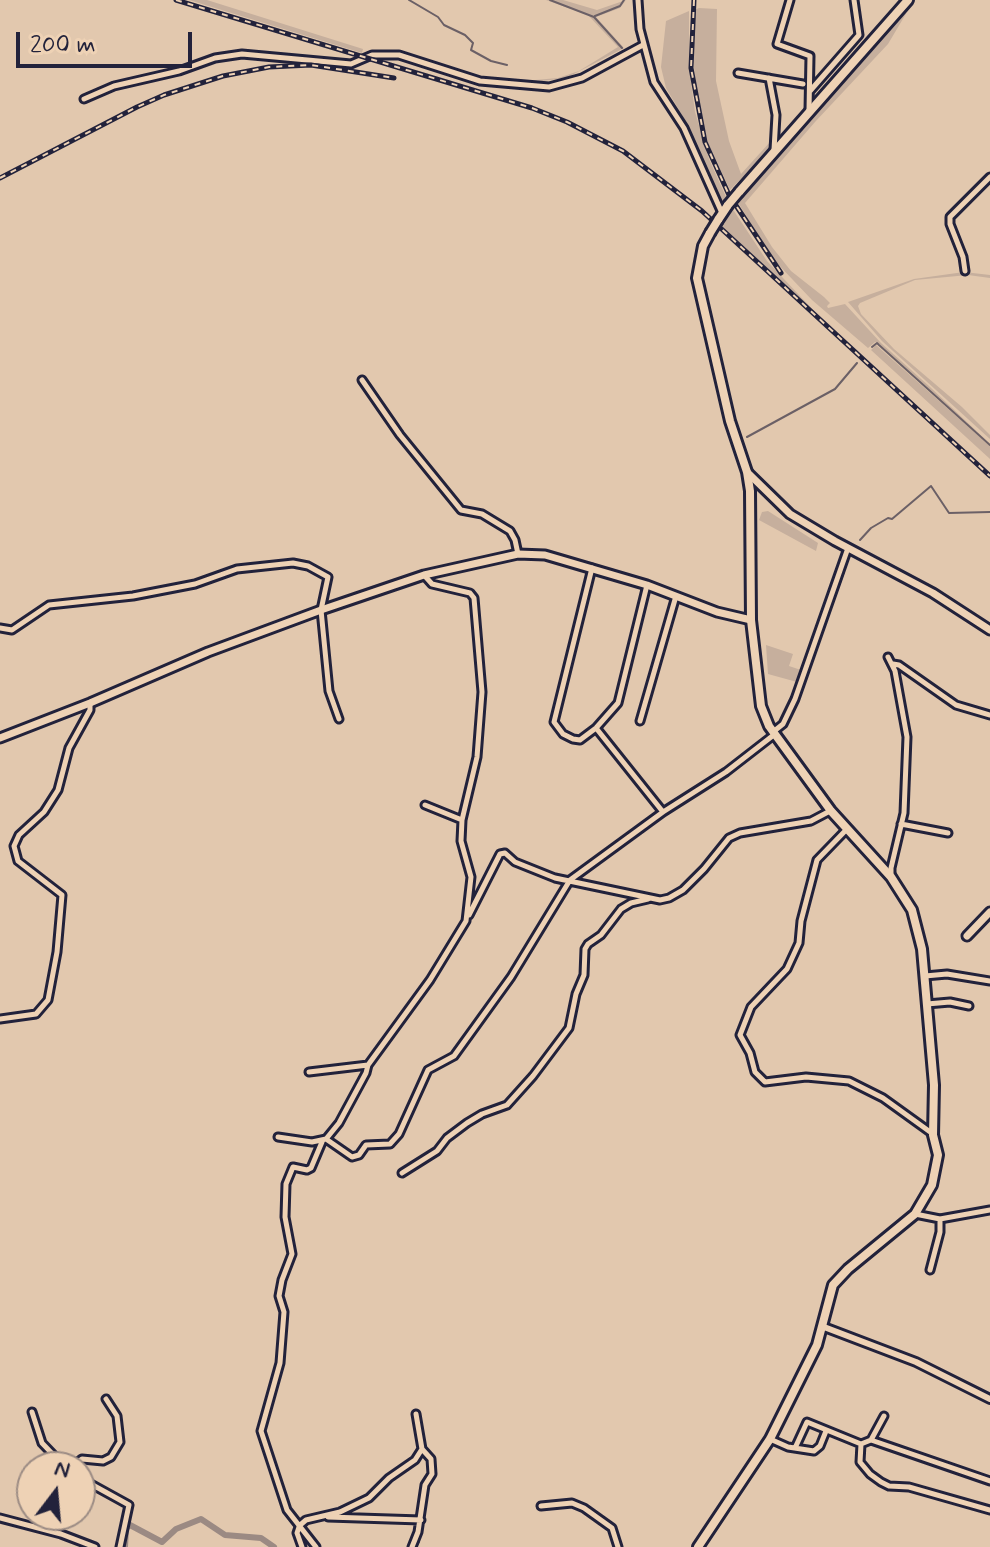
<!DOCTYPE html>
<style>
body{margin:0}
#map{position:relative;width:990px;height:1547px;overflow:hidden;background:#e2c8ae;font-family:Mynerve,sans-serif}
canvas{display:block}
.north{position:absolute;left:16px;top:1451px;width:80px;height:80px;box-sizing:border-box;background:#eed2b5;border:2px solid #9c8c84;border-radius:50%;rotate:16deg;font-size:22px;font-weight:700;line-height:32px;text-align:center;color:#22223b}
.north::after{content:'';display:block;margin:auto;width:28px;height:36px;background:#22223b;clip-path:polygon(50% 0,100% 100%,50% 72%,0 100%)}
.scale{position:absolute;left:16px;top:32px;width:176px;height:36px;box-sizing:border-box;border:4px solid #22223b;border-top:0;padding-left:10px;font-size:24px;line-height:28px;white-space:nowrap;color:#22223b;-webkit-text-stroke:6px #eed2b5;paint-order:stroke}
</style>
<div id="map">
<canvas width="990" height="1547"></canvas>
<div class="north">N</div>
<div class="scale">200 m</div>
</div>
<script>
const ctx = document.querySelector('canvas').getContext('2d');
ctx.lineJoin = 'round';
function fillPath(path, color) { ctx.fillStyle = color; ctx.fill(path, 'evenodd'); }
const shape = rows => new Path2D(rows.map(r => 'M' + r).join(''));
function stroke(path, color, width, dash) { ctx.strokeStyle = color; ctx.lineWidth = width; ctx.lineCap = dash ? 'butt' : 'round'; ctx.setLineDash(dash || []); ctx.stroke(path); }
const green = shape([
 [189,0,207,0,363,49,362,53],
 [546,0,563,0,597,10,626,0,620,8,596,17,624,48,566,78,542,81,524,81,558,78,579,71,618,47,588,15],
 [913,2,888,44,815,122,745,203,772,247,791,271,824,297,830,303,827,306,828,308,845,304,881,343,930,387,990,444,877,342,875,342,868,348,812,300,774,260,737,201],
 [699,8,717,9,716,81,729,141,741,174,771,141,775,132,772,147,730,190,708,143,698,102,694,67,693,21,694,10],
 [689,11,689,67,695,112,709,159,726,197,723,200,720,199,685,120,666,88,661,67,666,21],
 [732,208,767,261,816,313,721,225],
 [964,272,990,275,990,278,968,275,915,280,860,303,858,306,861,314,894,349,962,407,990,435,990,439,882,341,848,302,914,279],
 [876,345,990,446,990,459,871,350],
 [768,511,818,543,816,551,759,520,762,512],
 [766,645,793,654,789,666,801,670,797,682,768,674]
]);
const stream = shape([
 [409,0,438,17,444,25,465,35,473,43,471,50,491,61,507,65],
 [550,0,594,17,622,48],
 [595,16,620,6,624,0],
 [872,347,877,343,879,345,990,445],
 [747,437,835,389,857,363],
 [860,540,871,528,888,518,892,519,931,486,949,513,990,512],
 [799,695,844,572],
 [791,715,797,701],
 [415,1547,419,1542]
]);
const canal = shape([
 [125,1547,126,1528,130,1525,162,1542,176,1529,201,1519,225,1535,261,1538,274,1547]
]);
const minor = shape([
 [638,0,640,29,654,82,684,128,722,213],
 [790,0,777,44,810,56,809,110],
 [738,73,803,84],
 [769,78,776,115,774,150],
 [810,91,859,35,854,0],
 [84,99,114,86,179,71,215,58,242,54,351,64,372,55,399,55,480,81,549,87,582,78,643,45],
 [965,271,963,257,950,224,950,217,990,177],
 [362,380,400,435,461,510,482,514,510,531,515,540,518,554],
 [592,568,554,722,563,734,573,739,580,740,596,728,618,703,647,585],
 [0,628,12,630,49,605,133,596,195,584,237,569,293,563,308,566,328,577,321,610,329,691,339,719],
 [888,657,895,671,907,737,904,813,891,868,891,876],
 [893,664,899,665,956,705,990,715],
 [640,721,676,596],
 [596,728,663,812],
 [773,732,783,724,795,699,848,548],
 [425,805,462,820],
 [901,824,948,833],
 [846,830,817,860,801,921,799,943,787,969,751,1007,740,1035,750,1053,755,1072,765,1082,806,1077,849,1081,883,1098,933,1134],
 [469,915,500,854,505,853,515,862,555,878,660,900,669,898,683,890,704,869,729,838,740,833,811,821,830,811],
 [925,976,947,974,990,981],
 [927,1004,950,1002,969,1006],
 [0,1019,36,1014,48,1000,57,952,62,895,18,861,14,846,19,835,44,812,58,790,69,748,90,710,90,703],
 [309,1072,368,1065],
 [278,1137,312,1142,326,1139,339,1123,366,1073,368,1065,430,980,466,921,471,877,461,841,462,820,477,757,482,692,474,598,470,593,432,584,424,575],
 [326,1139,352,1157,359,1155,366,1145,390,1144,399,1134,428,1070,454,1056,511,977,570,880,663,812,726,772,775,734],
 [402,1173,437,1151,447,1138,467,1123,482,1114,507,1105,533,1076,569,1028,576,994,584,975,585,949,588,944,601,935,621,909,631,903,648,899],
 [915,1214,940,1219,990,1210],
 [930,1270,940,1232,940,1219],
 [32,1412,42,1443,65,1467],
 [770,1439,788,1447,814,1451,820,1446,826,1431],
 [871,1440,990,1481],
 [861,1444,860,1462,870,1474,881,1482,889,1486,909,1487,990,1510],
 [795,1448,807,1422,861,1444,871,1440,884,1416],
 [71,1467,82,1459,103,1461,111,1457,120,1442,117,1416,106,1399],
 [80,1478,129,1505,120,1547],
 [541,1506,572,1503,584,1508,612,1528,618,1547],
 [328,1517,421,1520],
 [0,1518,61,1534,95,1547],
 [299,1526,306,1520,340,1512,369,1498,389,1478,415,1460,422,1449,416,1414],
 [299,1527,297,1533,302,1547],
 [316,1547,287,1510,261,1431,280,1363,284,1312,279,1296,282,1280,292,1254,285,1217,286,1184,293,1167,307,1170,311,1168,322,1142],
 [412,1547,418,1532,425,1485,432,1474,431,1459,422,1449]
]);
const tertiary = shape([
 [824,1327,916,1362,990,1399]
]);
const secondary = shape([
 [747,472,790,514,835,541,933,593,990,630],
 [0,738,90,703,208,652,321,610,424,575,518,554,545,555,647,585,717,612,751,620],
 [967,936,990,912]
]);
const primary = shape([
 [739,192,908,0],
 [718,220,728,205],
 [698,1547,770,1439,817,1345,833,1285,848,1269,915,1214,932,1185,938,1155,933,1135,934,1085,922,949,912,910,891,877,831,811,769,726,761,706,751,620,750,491,747,472,730,421,697,278,703,246,710,233]
]);
const rail = shape([
 [176,0,532,108,567,122,623,151,702,211,990,476],
 [694,0,691,68,705,142,729,195,781,273],
 [0,178,137,107,164,95,223,76,269,67,311,65,394,78]
]);
const primaryBridge = shape([
 [728,205,739,192],
 [710,233,718,220]
]);
fillPath(green, '#c6af9d');
stroke(stream, '#6b6066', 2);
stroke(canal, '#9b8a83', 6);
stroke(minor, '#22223b', 11);
stroke(tertiary, '#22223b', 12);
stroke(secondary, '#22223b', 13);
stroke(primary, '#22223b', 14);
stroke(minor, '#eed2b5', 5);
stroke(tertiary, '#eed2b5', 6);
stroke(secondary, '#eed2b5', 7);
stroke(primary, '#eed2b5', 8);
stroke(rail, '#22223b', 5);
stroke(rail, '#eed2b5', 2, [6]);
stroke(primaryBridge, '#22223b', 14, []);
stroke(primaryBridge, '#eed2b5', 8);
</script>
